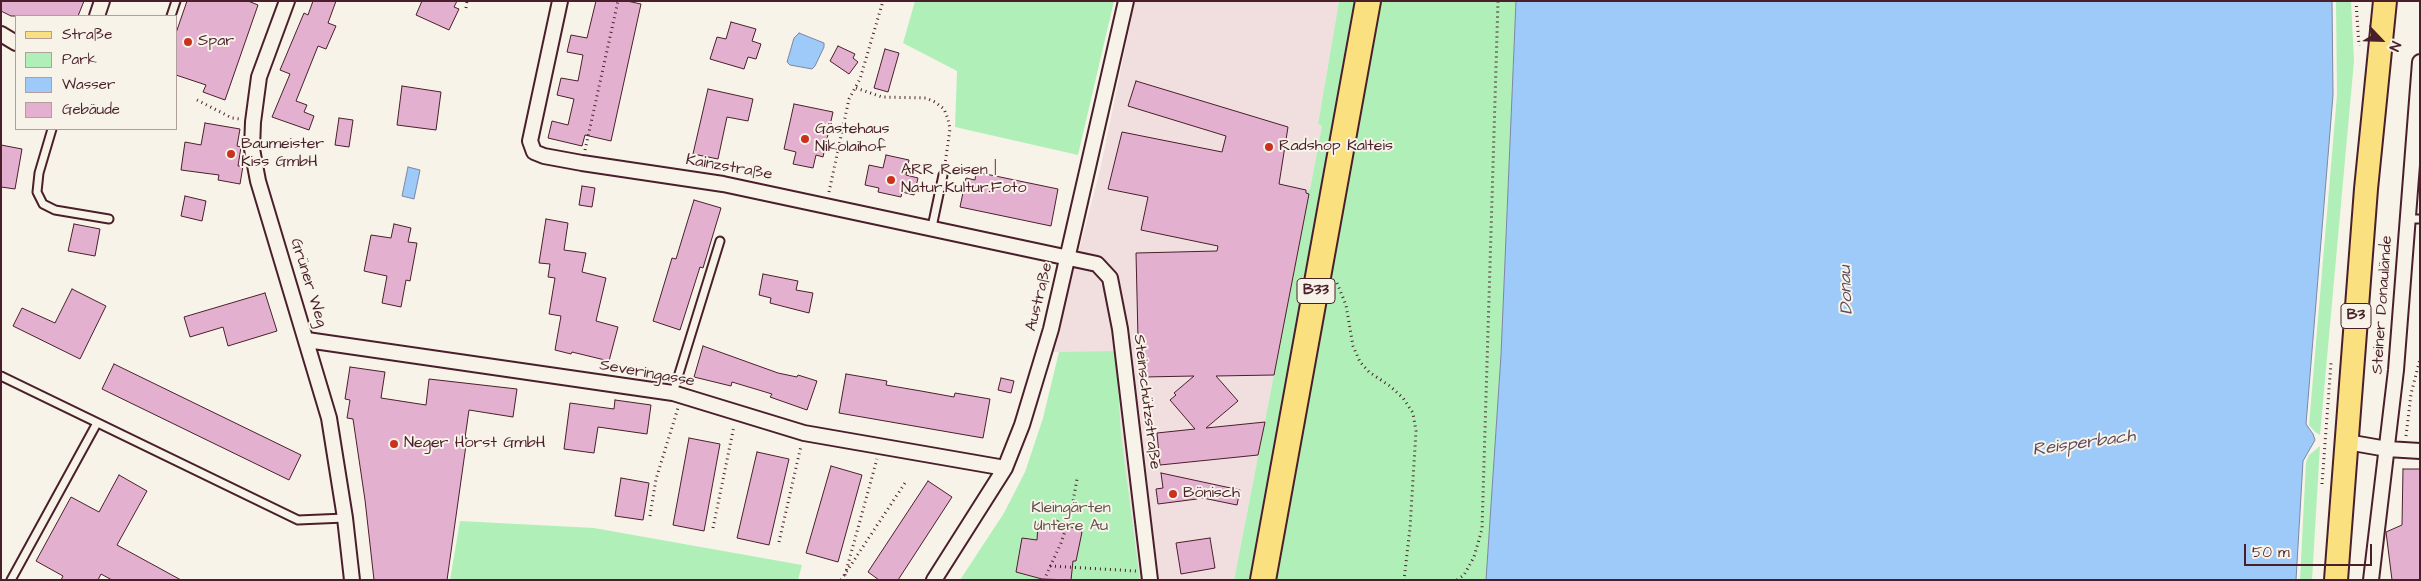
<!DOCTYPE html>
<meta charset="utf-8">
<style>
body{margin:0}
#map{position:relative;width:2421px;height:581px;overflow:hidden;background:#f7f3e8;font-family:"Architects Daughter",sans-serif}
canvas{display:block}
.frame{position:absolute;inset:0;border:2px solid #4a1f2b;pointer-events:none}
.legend{position:absolute;left:15px;top:15px;width:162px;height:115px;box-sizing:border-box;background:#f7f3e8;border:1px solid #b29e9c;margin:0;padding:6px 9px;list-style:none;font-size:15px;color:#4a1f2b}
.legend li{display:flex;align-items:center;gap:10px;height:25px}
.legend b{width:25px;border:1px solid #b29e9c}
.north{position:absolute;left:2356px;top:15px;width:50px;height:50px;-webkit-text-stroke:4px #f7f3e8;paint-order:stroke;rotate:114deg;font-size:14px;font-weight:700;line-height:20px;text-align:center;color:#4a1f2b}
.north::after{content:'';display:block;margin:auto;width:18px;height:22px;background:#4a1f2b;clip-path:polygon(50% 0,100% 100%,50% 72%,0 100%)}
.scale{position:absolute;left:2244px;top:544px;width:128px;height:22px;box-sizing:border-box;border:2px solid #4a1f2b;border-top:0;padding-left:6px;font-size:15px;line-height:18px;white-space:nowrap;color:#4a1f2b;-webkit-text-stroke:4px #f7f3e8;paint-order:stroke}
</style>
<div id="map">
<canvas width="2421" height="581"></canvas>
<div class="frame"></div>
<ul class="legend">
<li><b style="height:6px;background:#fbe080"></b>Straße</li>
<li><b style="height:14px;background:#b0f0b8"></b>Park</li>
<li><b style="height:14px;background:#9dcaf8"></b>Wasser</li>
<li><b style="height:14px;background:#e3b1cf"></b>Gebäude</li>
</ul>
<div class="north">N</div>
<div class="scale">50 m</div>
</div>
<script>
const ctx = document.querySelector('canvas').getContext('2d');
ctx.lineJoin = 'round';
function fillPath(path, color) { ctx.fillStyle = color; ctx.fill(path, 'evenodd'); }
const shape = rows => new Path2D(rows.map(r => 'M' + r).join(''));
function stroke(path, color, width, dash) { ctx.strokeStyle = color; ctx.lineWidth = width; ctx.lineCap = dash ? 'butt' : 'round'; ctx.setLineDash(dash || []); ctx.stroke(path); }
function write(font, color, halo, rows, align = 'center') {
  ctx.font = font + ' "Architects Daughter",sans-serif'; ctx.lineWidth = 4; ctx.setLineDash([]); ctx.textBaseline = 'middle'; ctx.strokeStyle = halo; ctx.fillStyle = color; for (const [text, x, y, turn = 0] of rows) {
    ctx.save(); ctx.translate(x, y); ctx.rotate((+turn || 0) * Math.PI / 180); ctx.textAlign = isNaN(turn) ? turn : align; if (halo) ctx.strokeText(text, 0, 0); ctx.fillText(text, 0, 0); ctx.restore();
  }
}
const built = shape([
 [1135,1,1339,1,1318,124,1322,126,1310,189,1306,193,1309,194,1234,580,1140,580,1121,433,1116,352,1052,352,1100,170]
]);
const green = shape([
 [915,1,1114,1,1078,155,955,127,957,71,903,43],
 [1339,1,1357,1,1252,580,1234,580,1309,194,1306,193,1310,189,1322,126,1318,124],
 [1380,1,1516,1,1501,355,1486,580,1274,580],
 [2336,1,2351,1,2354,61,2320,435,2315,432,2309,425,2337,95],
 [1116,351,1121,433,1140,580,960,580,1004,513,1025,472,1043,418,1059,352],
 [2320,446,2312,580,2300,580,2306,462,2309,455],
 [460,521,594,528,802,565,798,580,450,580]
]);
const water = shape([
 [1516,1,2332,1,2333,95,2306,424,2313,434,2315,440,2303,461,2296,580,1486,580,1501,355,1516,1],
 [799,33,824,43,824,47,815,66,812,69,790,65,787,62,794,38,799,33],
 [408,167,420,170,414,199,402,196,408,167]
]);
const building = shape([
 [1,1,84,1,78,16,11,16,1,11,1,1],
 [187,1,248,1,258,5,225,100,203,92,206,85,176,75,176,33,187,1],
 [313,1,336,1,328,23,336,26,326,49,318,46,296,101,307,105,304,112,314,116,309,130,272,117,290,74,280,70,304,13,308,15,313,1],
 [422,1,457,1,454,7,459,9,449,30,416,15,422,1],
 [596,1,627,1,641,4,611,141,585,135,582,146,548,138,552,121,568,125,574,99,557,95,561,78,578,81,583,55,567,52,571,35,587,38,596,1],
 [731,22,756,29,752,41,761,44,756,59,748,57,744,69,710,59,717,37,726,39,731,22],
 [838,46,855,54,853,58,858,62,849,74,830,61,838,46],
 [885,49,899,53,888,92,874,88,885,49],
 [1136,81,1288,127,1279,184,1306,190,1306,193,1309,194,1274,375,1216,376,1238,401,1206,428,1265,422,1258,455,1160,465,1157,433,1195,429,1170,400,1176,395,1174,393,1194,376,1144,377,1143,338,1138,338,1136,253,1217,251,1218,246,1141,230,1148,197,1108,189,1122,132,1222,152,1226,136,1128,106,1136,81],
 [402,86,441,92,436,130,397,125,402,86],
 [708,89,753,99,748,121,727,117,718,159,693,154,708,89],
 [794,104,833,112,823,157,816,155,813,168,793,164,796,152,784,149,794,104],
 [339,118,353,120,349,147,335,145,339,118],
 [205,123,240,129,237,146,241,147,238,166,243,166,240,184,218,180,219,175,181,170,185,142,201,145,205,123],
 [1,145,22,149,15,189,1,187,1,145],
 [886,155,909,160,906,175,918,178,914,195,902,192,901,197,878,192,879,188,865,185,869,165,883,168,886,155],
 [976,172,1058,189,1051,226,960,207,966,178,975,180,976,172],
 [582,186,595,188,592,207,579,205,582,186],
 [185,196,206,201,202,221,181,216,185,196],
 [694,200,721,208,703,268,700,267,680,330,653,321,672,258,676,259,694,200],
 [546,219,568,223,564,250,586,253,582,272,606,278,596,321,618,327,609,361,572,352,571,354,555,350,561,316,549,314,555,278,548,277,550,264,539,263,546,219],
 [74,224,100,229,95,256,68,251,74,224],
 [394,224,411,228,408,242,417,243,410,281,406,280,401,307,382,303,387,276,364,271,371,235,391,238,394,224],
 [763,274,798,281,796,290,813,293,809,313,770,303,771,298,759,295,763,274],
 [72,289,106,306,80,359,13,326,22,308,55,323,72,289],
 [265,293,277,331,228,346,223,327,190,337,184,317,265,293],
 [703,346,778,373,797,377,798,375,817,381,807,410,770,397,772,394,732,382,731,386,694,377,703,346],
 [114,364,301,455,289,480,102,389,114,364],
 [350,367,385,372,381,398,426,405,429,379,517,389,513,417,469,410,465,438,467,438,447,580,374,580,365,500,353,419,347,418,350,400,345,399,350,367],
 [846,374,887,381,886,385,921,391,954,397,955,393,990,399,983,438,839,413,846,374],
 [1001,378,1014,381,1011,393,998,390,1001,378],
 [615,400,651,405,647,434,598,427,594,453,564,449,570,403,614,409,615,400],
 [689,438,720,444,704,531,673,525,689,438],
 [757,452,789,459,769,545,737,538,757,452],
 [831,466,862,475,838,562,806,553,831,466],
 [2403,469,2420,469,2420,580,2392,580,2386,532,2402,525,2403,469],
 [1161,473,1240,490,1237,505,1198,497,1197,499,1158,504,1156,489,1163,488,1161,473],
 [119,475,147,491,117,545,181,580,112,580,101,574,98,580,61,580,63,576,36,561,71,497,99,512,119,475],
 [621,478,649,483,643,520,615,516,621,478],
 [928,481,952,497,898,580,879,580,868,572,928,481],
 [1056,520,1082,532,1076,561,1073,561,1071,580,1042,579,1016,572,1022,538,1037,540,1038,524,1055,526,1056,520],
 [1210,538,1215,568,1181,574,1176,543,1210,538]
]);
const path = shape([
 [2356,1,2359,46],
 [466,8,467,1],
 [856,88,882,97,926,98,935,102,944,109,948,119,950,129,945,164],
 [197,100,232,118,240,119],
 [585,150,618,1],
 [829,192,849,99,860,79,883,1],
 [1337,283,1346,305,1353,346,1360,362,1369,372,1390,386,1403,398,1413,413,1416,431,1410,528,1404,580],
 [2406,436,2411,394,2420,359],
 [2322,484,2331,363],
 [650,516,656,479,678,408],
 [713,528,734,426],
 [779,542,801,446],
 [1050,566,1136,571],
 [845,575,877,459],
 [841,580,905,483],
 [1044,580,1061,543,1071,513,1077,479],
 [1457,580,1464,575,1474,557,1482,529,1498,1]
]);
const service = shape([
 [171,16,176,1],
 [52,129,39,173,37,192,43,204,55,210,109,219],
 [2407,219,2420,219],
 [932,227,943,175],
 [1,376,298,520,345,518],
 [673,393,720,241],
 [11,580,97,423]
]);
const minor = shape([
 [287,1,259,77,253,122,252,149,258,181,329,418,345,518,352,580],
 [560,1,530,141,534,152,544,156,582,163,723,184,1097,264,1110,278,1120,329,1150,580],
 [97,16,102,1],
 [1,34,16,43],
 [307,340,673,393,804,433,1005,468],
 [2347,442,2387,449,2420,451],
 [934,580,1005,468,1022,425,1051,329,1126,1],
 [2371,580,2396,370,2420,62]
]);
const primary = shape([
 [2336,580,2366,189,2385,1]
]);
const trunk = shape([
 [1263,580,1368,1]
]);
const markers = [
 [188,42,5,"#c8321e"],
 [805,139,5,"#c8321e"],
 [1269,147,5,"#c8321e"],
 [231,154,5,"#c8321e"],
 [891,180,5,"#c8321e"],
 [394,444,5,"#c8321e"],
 [1173,494,5,"#c8321e"]
];
const shields = [
 [1316,291,38],
 [2356,316,30]
];
const shieldNames = [
 ["B33",1316,291],
 ["B3",2356,316]
];
const poiNames = [
 ["Spar",198,42],
 ["Gästehaus",815,130],
 ["Nikolaihof",815,148],
 ["Baumeister",241,145],
 ["Kiss GmbH",241,163],
 ["Radshop Kalteis",1279,147],
 ["ARR Reisen |",901,171],
 ["Natur.Kultur.Foto",901,189],
 ["Neger Horst GmbH",404,444],
 ["Bönisch",1183,494]
];
const streetNames = [
 ["Kainzstraße",729,168,10],
 ["Grüner Weg",308,283,73],
 ["Austraße",1040,297,-76],
 ["Steiner Donaulände",2383,305,-86],
 ["Severingasse",647,374,10],
 ["Steinschützstraße",1146,402,83]
];
const parkNames = [
 ["Kleingärten",1071,509],
 ["Untere Au",1071,527]
];
const waterNames = [
 ["Donau",1847,290,-92],
 ["Reisperbach",2084,444,-8]
];
fillPath(built, '#f1dfe0');
fillPath(green, '#b0f0b8');
fillPath(water, '#9dcaf8');
stroke(water, '#7c86a6', 1);
fillPath(building, '#e3b1cf');
stroke(building, '#4a1f2b', 1);
stroke(service, '#4a1f2b', 11);
stroke(minor, '#4a1f2b', 18);
stroke(primary, '#4a1f2b', 26);
stroke(trunk, '#4a1f2b', 28);
stroke(path, '#4a1f2b', 3, [1, 4]);
stroke(service, '#f7f3e8', 7);
stroke(minor, '#f7f3e8', 14);
stroke(primary, '#fbe080', 22);
stroke(trunk, '#fbe080', 24);
for (const [x, y, r, color] of markers) { const dot = new Path2D(); dot.arc(x, y, r, 0, 2 * Math.PI); ctx.fillStyle = color; ctx.fill(dot); stroke(dot, '#f7f3e8', 2); }
for (const [x, y, w] of shields) { const box = new Path2D(); box.roundRect(x - w / 2, y - 12.5, w, 25, 4); ctx.fillStyle = '#f7f3e8'; ctx.fill(box); stroke(box, '#4a1f2b', 1); }
write('bold 15px', '#4a1f2b', null, shieldNames);
write('16px', '#4a1f2b', '#f7f3e8', poiNames, 'left');
write('16px', '#4a1f2b', '#f7f3e8', streetNames);
write('16px', '#64534e', '#f7f3e8', parkNames);
write('italic 18px', '#5f4a5e', '#f7f3e8', waterNames);
</script>
